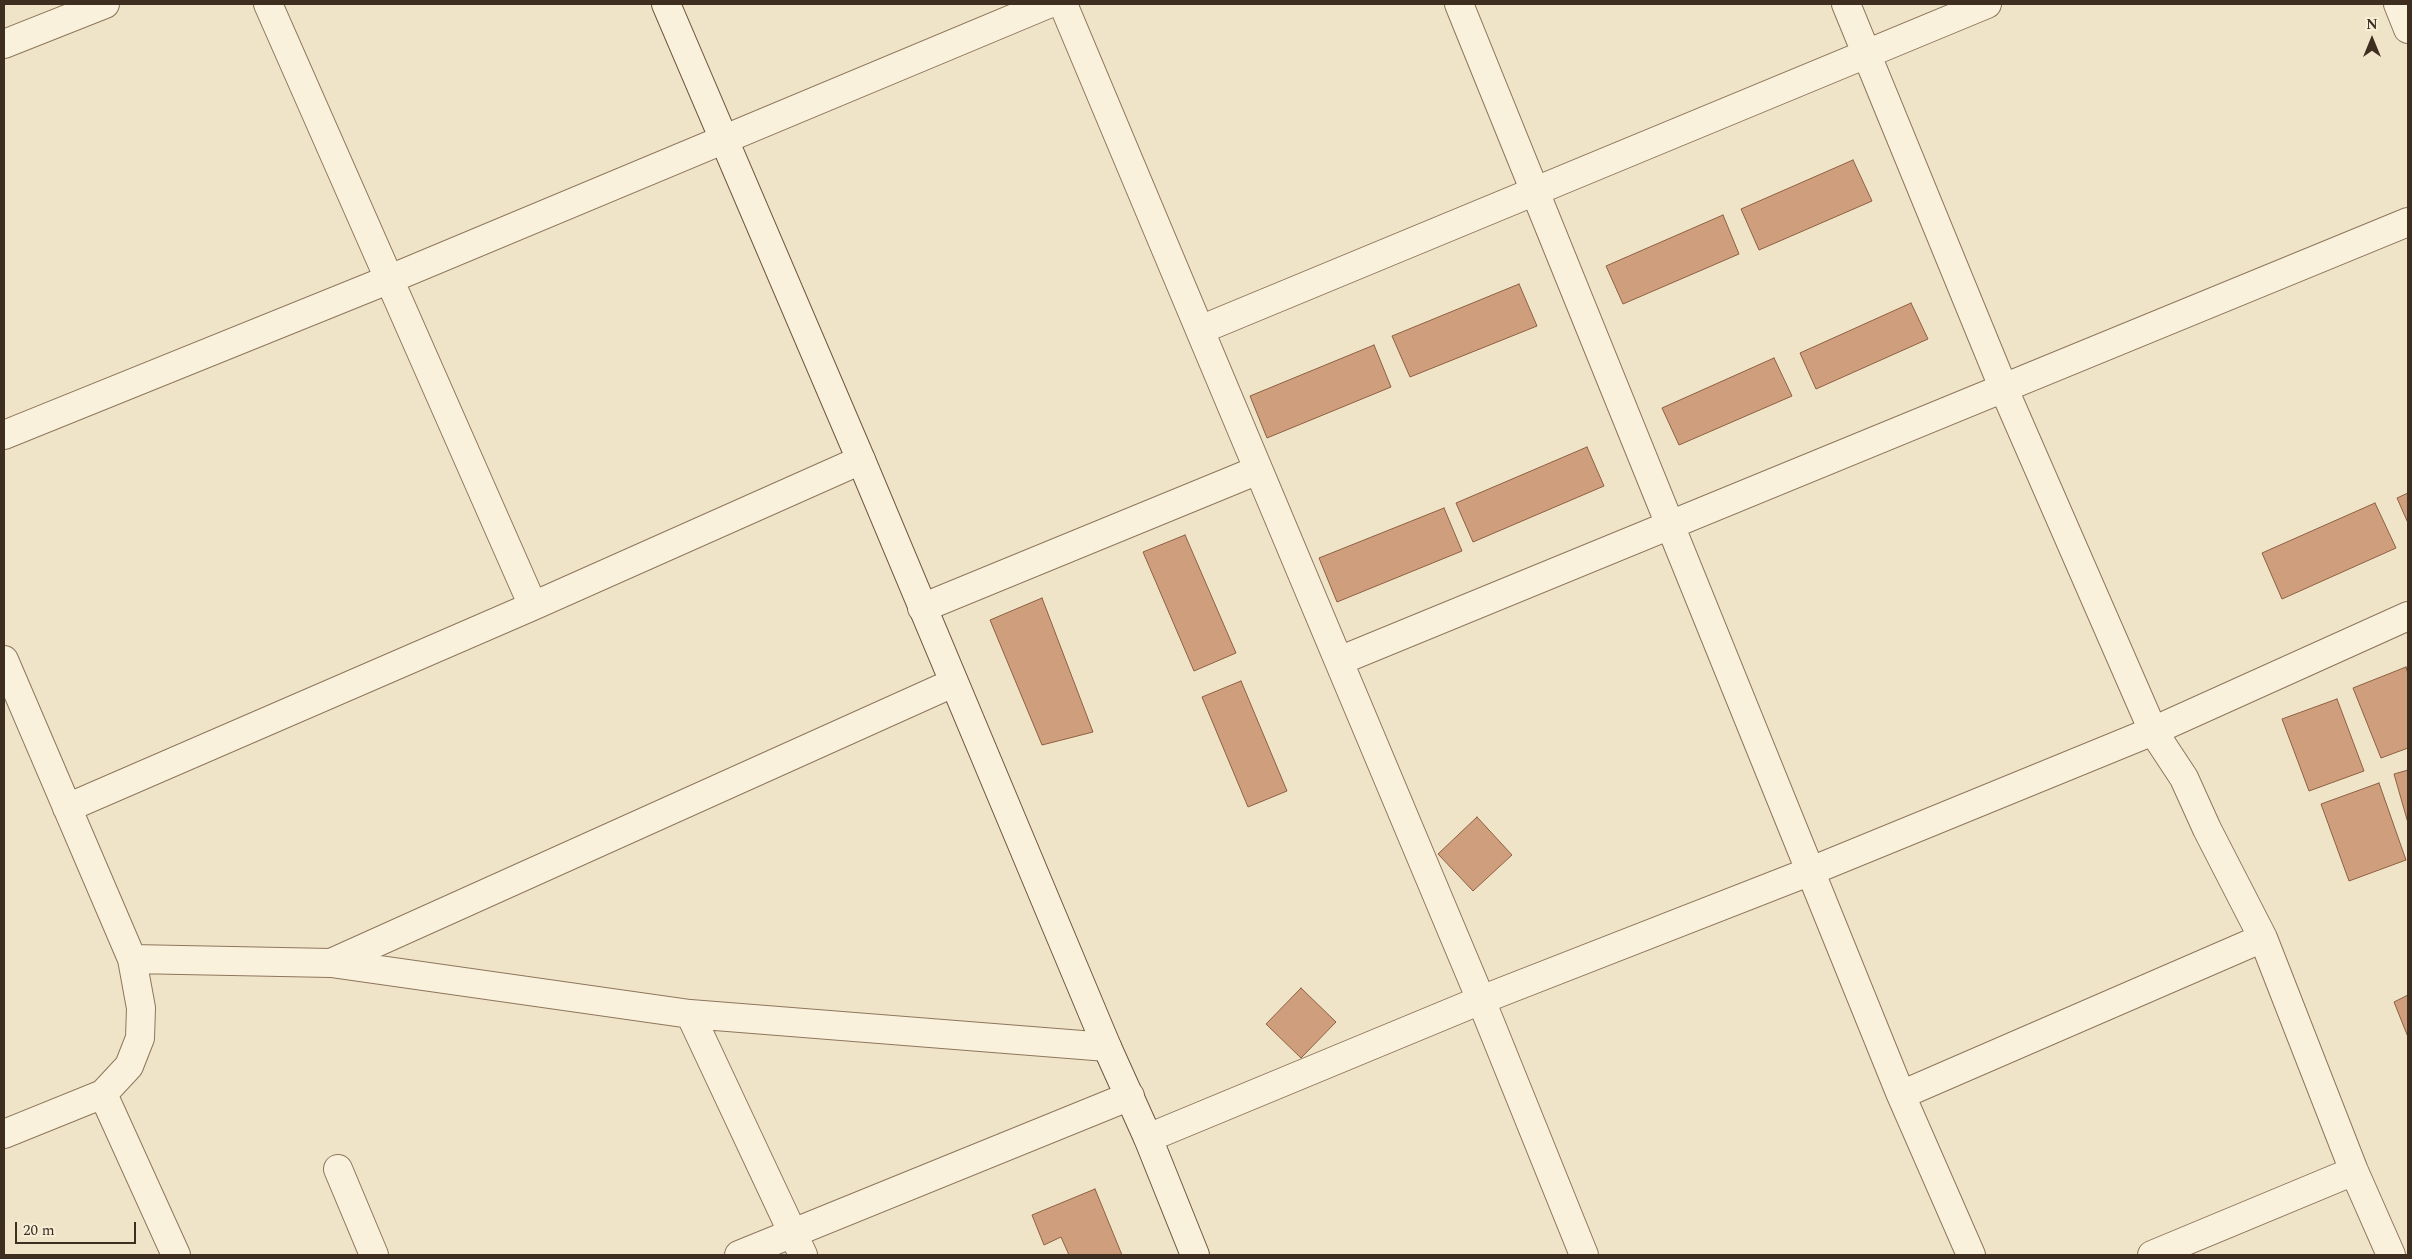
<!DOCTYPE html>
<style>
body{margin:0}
#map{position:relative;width:2412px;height:1259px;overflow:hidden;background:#f0e4c8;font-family:Spectral,serif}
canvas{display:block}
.frame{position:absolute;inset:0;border:5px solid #3d2e20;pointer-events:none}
.north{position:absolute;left:2347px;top:15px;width:50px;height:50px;-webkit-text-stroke:4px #f7eed8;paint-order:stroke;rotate:0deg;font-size:14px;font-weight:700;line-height:20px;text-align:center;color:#3d2e20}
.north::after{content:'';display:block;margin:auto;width:18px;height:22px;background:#3d2e20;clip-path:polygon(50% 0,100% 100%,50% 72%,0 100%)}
.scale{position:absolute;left:15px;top:1222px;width:121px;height:22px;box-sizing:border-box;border:2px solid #3d2e20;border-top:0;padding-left:6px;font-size:15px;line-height:18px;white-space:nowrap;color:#3d2e20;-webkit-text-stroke:4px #f7eed8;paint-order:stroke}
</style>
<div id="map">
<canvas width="2412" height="1259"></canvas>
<div class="frame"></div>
<div class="north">N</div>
<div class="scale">20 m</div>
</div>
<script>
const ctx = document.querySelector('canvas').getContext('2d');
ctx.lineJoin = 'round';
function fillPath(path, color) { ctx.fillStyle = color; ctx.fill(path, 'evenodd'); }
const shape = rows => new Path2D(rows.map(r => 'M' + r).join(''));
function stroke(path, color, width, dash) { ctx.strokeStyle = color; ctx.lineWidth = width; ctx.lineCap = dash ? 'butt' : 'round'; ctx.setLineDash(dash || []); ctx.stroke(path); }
const building = shape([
 [1853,160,1872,201,1759,250,1741,209,1853,160],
 [1723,215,1739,254,1623,304,1606,266,1723,215],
 [1519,284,1537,326,1410,377,1392,336,1519,284],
 [1911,303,1928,339,1816,389,1800,353,1911,303],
 [1374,345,1391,387,1267,438,1250,396,1374,345],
 [1774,358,1792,396,1679,445,1662,408,1774,358],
 [1587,447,1604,486,1473,542,1456,503,1587,447],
 [2408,493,2408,523,2397,498,2408,493],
 [2375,503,2396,548,2282,599,2262,553,2375,503],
 [1444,508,1462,551,1337,602,1319,558,1444,508],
 [1185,535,1236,653,1194,671,1143,552,1185,535],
 [1042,598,1093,732,1042,745,990,620,1042,598],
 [2406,667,2408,674,2408,748,2381,758,2353,688,2406,667],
 [1241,681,1287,791,1248,807,1202,697,1241,681],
 [2337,699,2364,771,2309,791,2282,719,2337,699],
 [2408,770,2408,823,2394,774,2408,770],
 [2379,783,2406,860,2349,881,2321,804,2379,783],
 [1477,817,1512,855,1473,891,1438,854,1477,817],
 [1301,988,1336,1022,1301,1058,1266,1024,1301,988],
 [2408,995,2408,1037,2394,1002,2408,995],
 [1095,1189,1122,1255,1069,1255,1061,1237,1044,1245,1032,1215,1095,1189]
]);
const minor = shape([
 [268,4,533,606],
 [1063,4,1481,1000,1584,1255],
 [1459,4,1901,1095,1971,1255],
 [1846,4,2003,387,2153,731,2184,778,2207,829,2263,938,2354,1171,2391,1255],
 [2398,4,2408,29],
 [4,44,105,4],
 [1200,330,1987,4],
 [4,435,390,279,1048,4],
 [922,608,1258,470],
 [4,660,132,959,141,1008,140,1038,129,1066,103,1094],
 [1339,661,2408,222],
 [67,808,533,606,861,460],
 [132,959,331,963,690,1014,1107,1047],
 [331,963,953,683],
 [690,1014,803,1255],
 [1901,1095,2263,938],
 [4,1134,103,1094,176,1255],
 [1148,1138,1481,1000,1811,871,2153,731,2408,616],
 [338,1169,374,1255],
 [739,1255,1130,1096],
 [2152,1255,2354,1171]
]);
const secondary = shape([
 [666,4,861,460,1107,1047,1148,1138,1195,1255]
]);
fillPath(building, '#cf9f7d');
stroke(building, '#8d5f41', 1);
stroke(minor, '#8d765c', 30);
stroke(secondary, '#6f573f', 30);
stroke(minor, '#faf1dc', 28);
stroke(secondary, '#faf1dc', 28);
</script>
